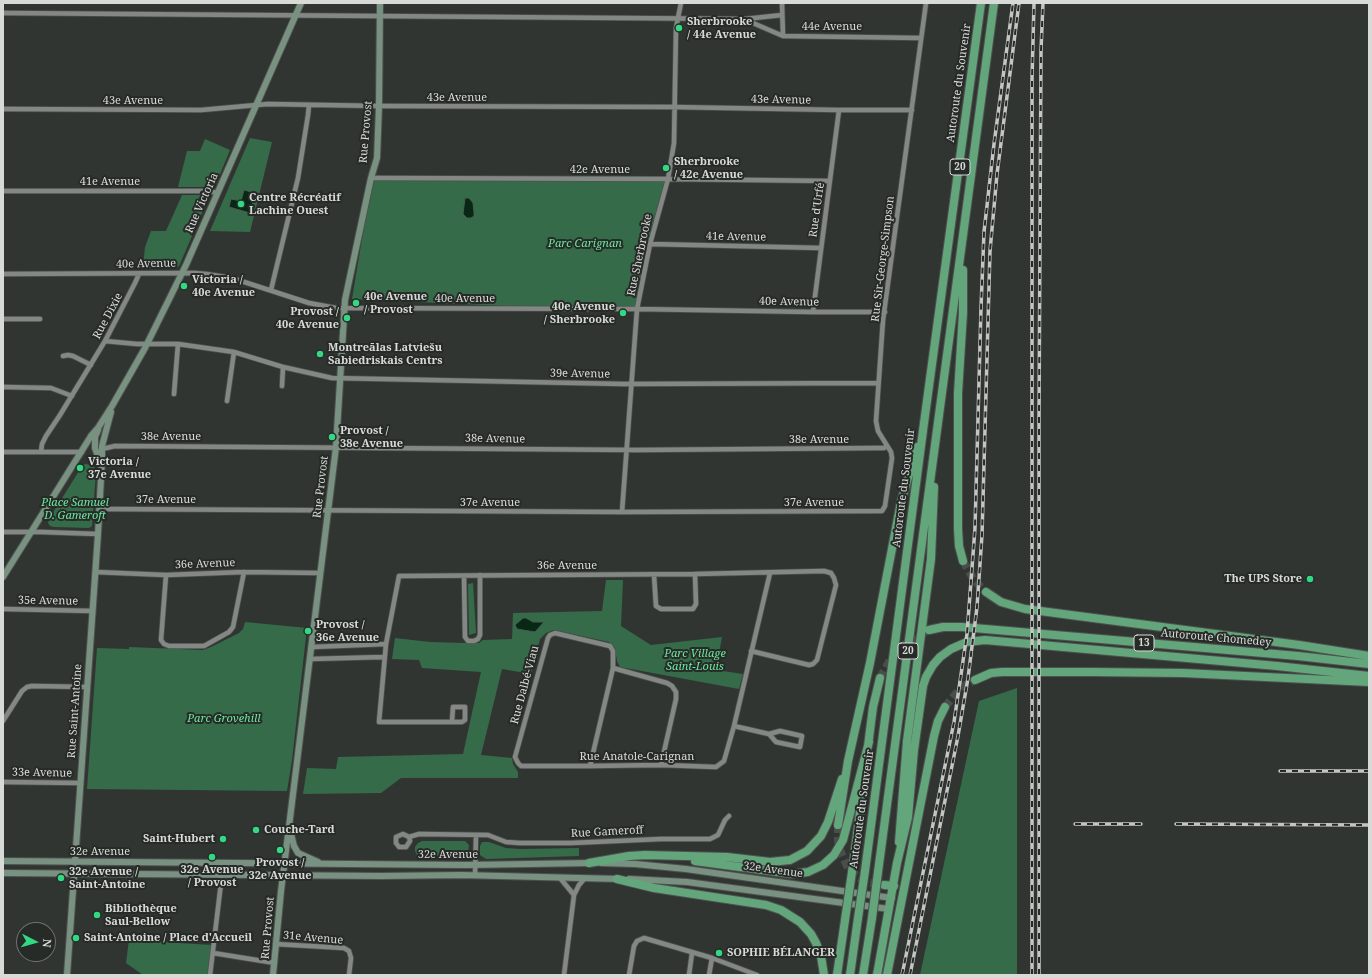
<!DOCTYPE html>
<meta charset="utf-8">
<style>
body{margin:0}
#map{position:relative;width:1372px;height:978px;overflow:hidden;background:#313532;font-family:"Noto Serif",serif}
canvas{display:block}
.frame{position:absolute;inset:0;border:4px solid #d8dad8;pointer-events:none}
.north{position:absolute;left:16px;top:922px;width:40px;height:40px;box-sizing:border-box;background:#272b28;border:1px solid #6e716e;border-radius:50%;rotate:96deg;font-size:11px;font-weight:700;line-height:16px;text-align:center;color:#d8dad8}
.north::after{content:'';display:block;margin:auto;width:14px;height:18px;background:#33d882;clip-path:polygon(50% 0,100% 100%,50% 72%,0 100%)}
</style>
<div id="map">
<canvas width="1372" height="978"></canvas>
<div class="frame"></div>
<div class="north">N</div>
</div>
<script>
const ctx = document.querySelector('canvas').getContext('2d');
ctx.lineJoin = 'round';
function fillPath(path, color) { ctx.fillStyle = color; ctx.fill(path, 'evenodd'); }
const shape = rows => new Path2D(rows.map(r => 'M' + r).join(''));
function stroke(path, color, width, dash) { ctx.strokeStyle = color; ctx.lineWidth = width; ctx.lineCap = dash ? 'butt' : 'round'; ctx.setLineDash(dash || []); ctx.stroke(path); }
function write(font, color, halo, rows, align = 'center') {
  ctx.font = font + ' "Noto Serif",serif'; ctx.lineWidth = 4; ctx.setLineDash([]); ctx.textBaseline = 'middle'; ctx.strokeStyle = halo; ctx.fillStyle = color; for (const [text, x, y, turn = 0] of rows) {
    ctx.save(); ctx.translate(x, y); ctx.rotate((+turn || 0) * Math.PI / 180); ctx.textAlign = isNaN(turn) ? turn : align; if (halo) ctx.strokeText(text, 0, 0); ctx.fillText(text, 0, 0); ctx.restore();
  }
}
const green = shape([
 [250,138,272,142,250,232,210,231],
 [205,139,230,150,216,184,210,187,178,187,187,151,200,151],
 [372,179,667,179,636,312,352,299],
 [182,195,206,195,208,199,179,266,175,268,145,268,143,266,145,247,151,231,166,231],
 [85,464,91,465,95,468,96,472,92,526,89,528,54,527,50,526,48,523,49,519,79,471,80,472,82,469,81,468],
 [606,580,623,580,621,626,651,645,722,637,716,670,743,674,739,689,620,667,617,661,615,648,609,642,554,630,546,633,540,639,531,674,502,669,481,755,512,758,513,764,518,772,518,778,401,778,381,793,303,794,307,768,336,769,338,757,463,754,481,672,422,668,419,660,392,659,395,638,430,642,464,643,479,643,483,640,512,639,513,613,602,611],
 [473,583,476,633,469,635,468,584],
 [245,622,307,628,292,760,287,791,87,789,97,648,129,649,129,647,203,650,211,647,239,633,243,629],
 [1017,688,1017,975,920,975,979,701],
 [422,841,465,841,469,845,468,854,467,857,464,858,417,855,415,851,415,847,418,843],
 [482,842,489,842,506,848,521,849,579,848,579,856,486,859,480,855,480,846],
 [129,940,212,945,208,975,143,975,126,963]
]);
const water = shape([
 [244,190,255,193,250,213,229,207,231,199,241,201,244,190],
 [465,198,469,198,473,203,474,213,474,216,471,218,467,218,463,214,465,198],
 [523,618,526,618,533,622,544,622,535,632,517,629,515,625,523,618]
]);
const highwayTunnel = shape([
 [963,561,974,580,986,592],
 [880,678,890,660,899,649,915,637,929,630],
 [945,707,953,697,962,687,975,680],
 [838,825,838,841,840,850,847,866,853,873,861,879,870,883,883,885]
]);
const street = shape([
 [782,3,783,36],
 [3,13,745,19,782,15],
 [746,20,783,36,921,38],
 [3,109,201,110,268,104,379,106,671,107,839,110,912,110],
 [371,178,668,179,830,181],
 [3,191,209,191,217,193],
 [650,244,821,248],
 [3,274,194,273,206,274,232,278,309,303,336,308,637,309,813,312,885,312],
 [271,290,298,178,308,115,309,105],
 [813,312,839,110],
 [3,319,40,319],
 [105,341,137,344,178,344,234,352,283,367,332,378,624,384,878,383],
 [63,356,68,355,73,356,91,365],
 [282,386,283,367],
 [3,387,51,388,72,396],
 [174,394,178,344],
 [227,401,234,352],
 [102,449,115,446,637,450,878,448,884,448,887,446],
 [3,452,82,452],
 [41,452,42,444,46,436,60,415,105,341,135,283,139,274],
 [100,509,622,512,882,511,885,506,892,458,891,452,878,431,876,421,883,320,926,3],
 [622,512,637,309,650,244,668,179,674,143,676,28,681,3],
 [3,532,41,532,98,534],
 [95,572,166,575,244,572,320,573],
 [166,575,161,640,164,644,169,646,204,646,229,632,233,627,244,572],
 [654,575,656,606,661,609,693,609,696,604,695,574],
 [464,576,465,637,468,641,474,641,478,639,480,635,480,575],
 [3,609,93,611],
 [312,647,386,644],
 [310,659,384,657],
 [613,668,667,683,672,686,676,692,676,699,661,765],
 [3,721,22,691,27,687,32,686,87,687],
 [452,721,453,707,465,707,465,720,462,722,379,722,386,644,399,576,695,574,824,571,831,573,834,578,836,585,817,660,813,664,809,665,751,651],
 [734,726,769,734,776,742,800,747,802,736,780,731,769,734],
 [590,766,613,668,613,651,610,646,555,633,550,635,548,638,515,757,518,763,521,766,590,766,661,765,716,767,724,761,734,726,770,573],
 [3,782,80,783],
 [409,837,410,841,406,847,399,847,396,843,396,837,403,834,409,837,419,834,488,835,506,842,520,843,571,843,661,839,710,839,718,835,725,820,729,816],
 [475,876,476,835],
 [560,878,574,895],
 [275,944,344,948,349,951,351,958,349,975],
 [213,953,275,963],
 [210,975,221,883,221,874],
 [564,975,574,895,579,885,585,878],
 [629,975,634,946,637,941,644,938,712,958,757,975],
 [689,975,692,953],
 [709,975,712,958]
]);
const secondary = shape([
 [98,430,95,437,95,448,101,465],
 [3,577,91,436,98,428,112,406,145,348,186,265,301,3],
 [291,834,294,846,298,853,318,862],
 [3,861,467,865,592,863],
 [601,863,635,864,686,869,892,898],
 [3,873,382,876,461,875,620,879],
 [629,879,687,882,889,909],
 [67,975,98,534,102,459,102,446,111,412],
 [273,975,281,891,336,447,345,300,371,178,377,158,379,106,380,3]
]);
const highway = shape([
 [963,270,963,313,958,393,958,529,959,546,963,561],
 [986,592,1001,602,1025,609,1299,645,1369,656],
 [929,630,943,627,962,627,1298,656,1369,664],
 [975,680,991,673,1002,672,1091,672,1183,673,1369,682],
 [868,746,873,707,880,678],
 [838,825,848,761,870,663,901,502,917,447],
 [899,842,907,741,931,559,934,487],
 [695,861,792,874,808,872,823,865,834,855,843,840,869,742],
 [589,863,629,856,645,855,727,857,770,862,790,860,807,851,821,836,828,822,842,779],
 [865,871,924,423,981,3],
 [852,872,865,774],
 [878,872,994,3],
 [617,879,654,888,766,905,781,910,800,922,811,934,816,943,821,956,824,975],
 [884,885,894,886],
 [837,975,845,920],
 [850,975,858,918],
 [863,975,872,918],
 [877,975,897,863,908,817,914,750,923,686,926,677,933,665,940,657,951,649,967,642,985,640,1277,666,1369,676],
 [887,975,934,736,938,721,945,707]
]);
const rail = shape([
 [1280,771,1369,771],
 [1075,824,1141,824],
 [1176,824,1369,825],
 [902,975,954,722,967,634,975,528,981,308,984,232,994,144,1013,3],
 [910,975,958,736,968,678,977,607,982,535,990,251,997,174,1019,3],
 [1032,975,1032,79,1034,3],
 [1039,975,1039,419,1041,50,1043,3]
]);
const highwayBridge = shape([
 [858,918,865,871],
 [872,918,878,872],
 [845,920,852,872]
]);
const markers = [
 [679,28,4,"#33d882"],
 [666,168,4,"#33d882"],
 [241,204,4,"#33d882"],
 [184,286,4,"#33d882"],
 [356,303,4,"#33d882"],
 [623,313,4,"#33d882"],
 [347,318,4,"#33d882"],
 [320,354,4,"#33d882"],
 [332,437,4,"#33d882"],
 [80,468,4,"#33d882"],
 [1310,579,4,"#33d882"],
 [308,631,4,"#33d882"],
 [256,830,4,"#33d882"],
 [223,839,4,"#33d882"],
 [280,850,4,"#33d882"],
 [212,857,4,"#33d882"],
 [61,878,4,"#33d882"],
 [97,915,4,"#33d882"],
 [76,938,4,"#33d882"],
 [719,953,4,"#33d882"]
];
const shields = [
 [960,167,20],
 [1144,643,20],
 [908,651,20]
];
const shieldNames = [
 ["20",960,167],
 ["13",1144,643],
 ["20",908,651]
];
const poiNames = [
 ["Sherbrooke",687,22],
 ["/ 44e Avenue",687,35],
 ["Sherbrooke",674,162],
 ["/ 42e Avenue",674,175],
 ["Centre Récréatif",249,198],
 ["Lachine Ouest",249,211],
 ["Victoria /",192,280],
 ["40e Avenue",192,293],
 ["40e Avenue",364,297],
 ["/ Provost",364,310],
 ["40e Avenue",615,307,"right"],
 ["/ Sherbrooke",615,320,"right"],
 ["Provost /",339,312,"right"],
 ["40e Avenue",339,325,"right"],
 ["Montreālas Latviešu",328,348],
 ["Sabiedriskais Centrs",328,361],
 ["Provost /",340,431],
 ["38e Avenue",340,444],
 ["Victoria /",88,462],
 ["37e Avenue",88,475],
 ["The UPS Store",1302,579,"right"],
 ["Provost /",316,625],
 ["36e Avenue",316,638],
 ["Couche-Tard",264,830],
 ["Saint-Hubert",215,839,"right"],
 ["Provost /",280,863,"center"],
 ["32e Avenue",280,876,"center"],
 ["32e Avenue",212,870,"center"],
 ["/ Provost",212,883,"center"],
 ["32e Avenue /",69,872],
 ["Saint-Antoine",69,885],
 ["Bibliothèque",105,909],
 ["Saul-Bellow",105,922],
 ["Saint-Antoine / Place d'Accueil",84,938],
 ["SOPHIE BÉLANGER",727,953]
];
const streetNames = [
 ["44e Avenue",832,27],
 ["Autoroute du Souvenir",959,83,-82],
 ["43e Avenue",457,98],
 ["43e Avenue",781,100,1],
 ["43e Avenue",133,101],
 ["Rue Provost",366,132,-85],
 ["42e Avenue",600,170],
 ["41e Avenue",110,182],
 ["Rue Victoria",202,203,-66],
 ["Rue d'Urfé",817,210,-82],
 ["41e Avenue",736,237,1],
 ["Rue Sherbrooke",640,255,-78],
 ["Rue Sir-George-Simpson",883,259,-83],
 ["40e Avenue",146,264,-1],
 ["40e Avenue",465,299],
 ["40e Avenue",789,302,1],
 ["Rue Dixie",108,316,-62],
 ["39e Avenue",580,374,1],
 ["38e Avenue",171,437],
 ["38e Avenue",495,439,1],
 ["38e Avenue",819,440],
 ["Rue Provost",321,487,-83],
 ["Autoroute du Souvenir",904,488,-83],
 ["37e Avenue",166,500],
 ["37e Avenue",490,503],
 ["37e Avenue",814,503],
 ["36e Avenue",205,564,-2],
 ["36e Avenue",567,566],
 ["35e Avenue",48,601,1],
 ["Autoroute Chomedey",1216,638,5],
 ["Rue Dalbé-Viau",525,685,-75],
 ["Rue Saint-Antoine",75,711,-86],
 ["Rue Anatole-Carignan",637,757],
 ["33e Avenue",42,773,1],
 ["Autoroute du Souvenir",862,809,-82],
 ["Rue Gameroff",607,832,-3],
 ["32e Avenue",100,852],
 ["32e Avenue",448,855],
 ["32e Avenue",773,870,8],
 ["Rue Provost",268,928,-85],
 ["31e Avenue",313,938,5]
];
const parkNames = [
 ["Parc Carignan",585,244],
 ["Place Samuel",75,503],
 ["D. Gameroft",75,516],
 ["Parc Village",695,654],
 ["Saint-Louis",695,667],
 ["Parc Grovehill",224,719]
];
fillPath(green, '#356b49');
fillPath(water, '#082715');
stroke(water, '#465d50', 1);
stroke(highwayTunnel, '#4a4e4b', 8, [8, 4]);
stroke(street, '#4e514f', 6);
stroke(secondary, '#4e514f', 8);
stroke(highway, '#4e514f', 10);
stroke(street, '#838884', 4.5);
stroke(secondary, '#799181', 6);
stroke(highway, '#63a67b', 8);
stroke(rail, '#c4c6c4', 3.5);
stroke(rail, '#272b28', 2, [6]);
stroke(highwayBridge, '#4e514f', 10, []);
stroke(highwayBridge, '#63a67b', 8);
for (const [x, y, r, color] of markers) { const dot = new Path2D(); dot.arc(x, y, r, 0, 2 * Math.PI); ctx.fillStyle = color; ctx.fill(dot); stroke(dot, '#272b28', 1.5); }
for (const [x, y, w] of shields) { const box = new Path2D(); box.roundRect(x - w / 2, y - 8, w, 16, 3); ctx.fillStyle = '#272b28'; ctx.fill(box); stroke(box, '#d8dad8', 1); }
write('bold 10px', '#d8dad8', null, shieldNames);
write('bold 11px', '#d8dad8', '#272b28', poiNames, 'left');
write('11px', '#d8dad8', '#272b28', streetNames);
write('italic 11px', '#6ce99e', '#272b28', parkNames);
</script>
